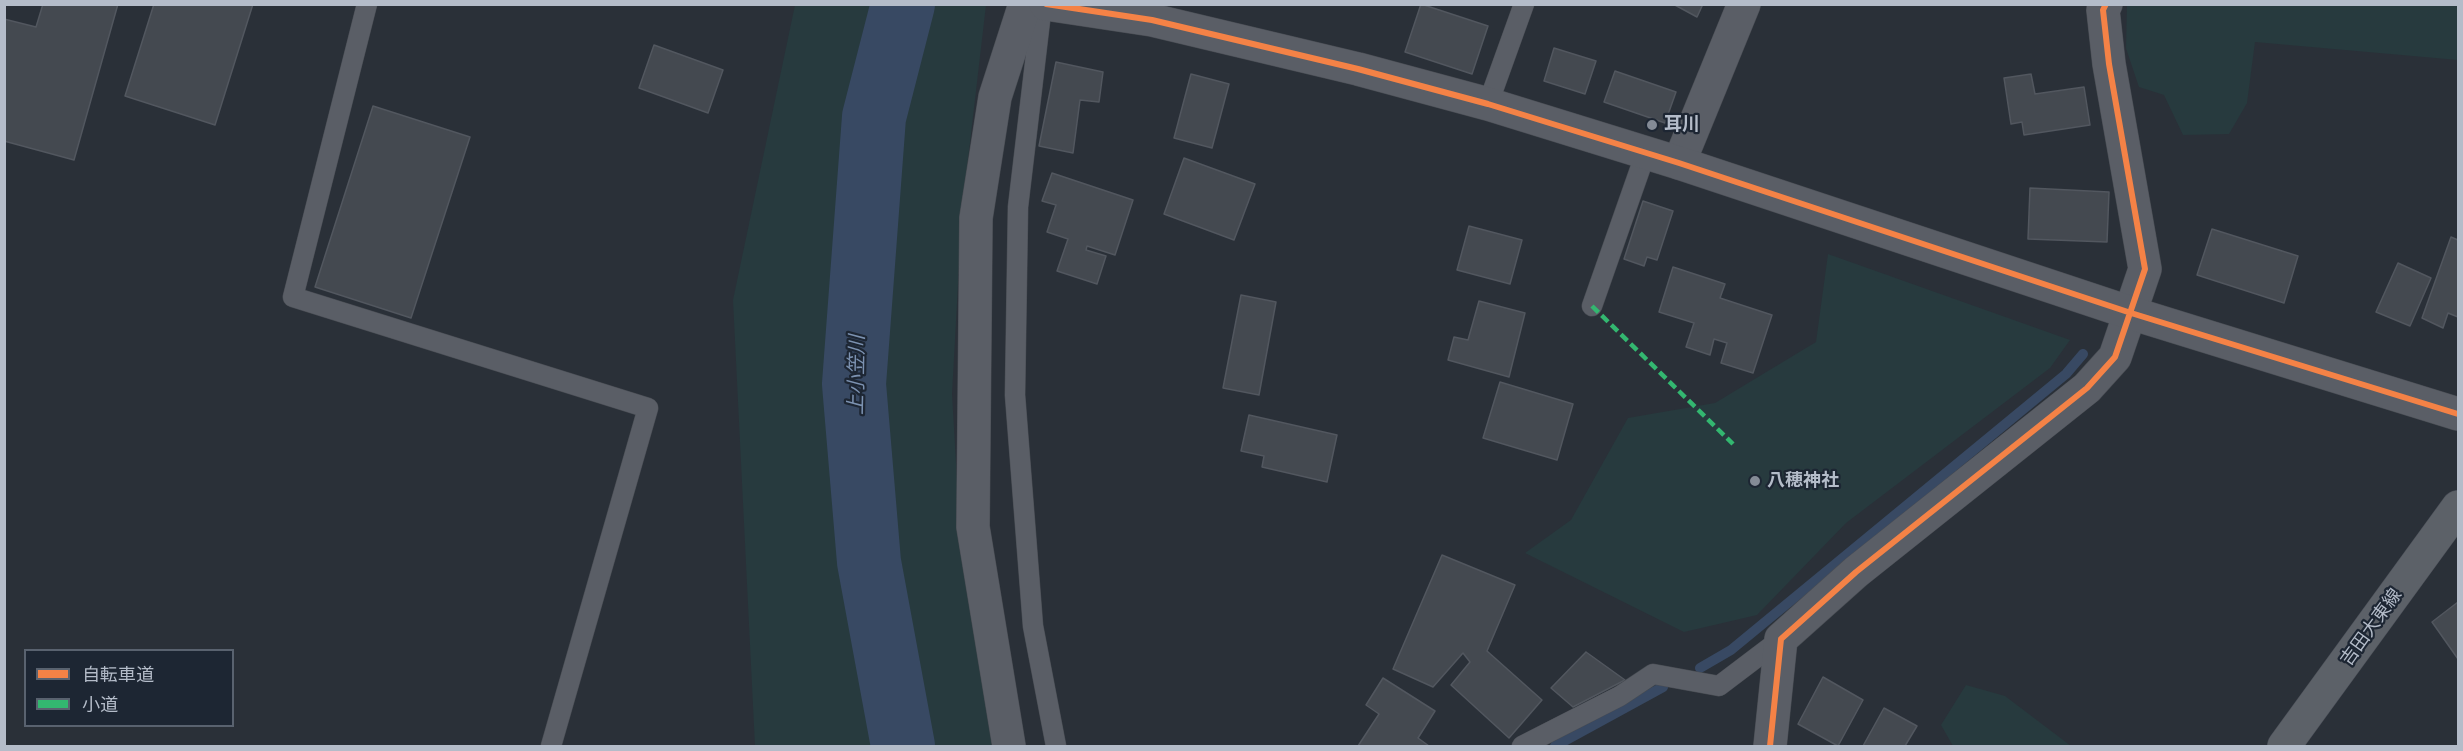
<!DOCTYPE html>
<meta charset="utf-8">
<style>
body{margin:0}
#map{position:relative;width:2463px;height:751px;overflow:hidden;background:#2a3038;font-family:Poppins,"Noto Sans JP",sans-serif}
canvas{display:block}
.frame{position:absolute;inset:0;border:6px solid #b4bcc9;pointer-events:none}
.legend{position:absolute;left:24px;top:649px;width:210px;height:78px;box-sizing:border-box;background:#1d2633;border:2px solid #59626f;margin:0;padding:8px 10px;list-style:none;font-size:18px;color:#b4bcc9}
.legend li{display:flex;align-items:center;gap:12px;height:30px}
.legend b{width:30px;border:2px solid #59626f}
</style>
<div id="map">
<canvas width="2463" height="751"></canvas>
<div class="frame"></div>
<ul class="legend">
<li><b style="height:8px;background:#f48246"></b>自転車道</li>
<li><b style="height:8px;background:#33b770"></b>小道</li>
</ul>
</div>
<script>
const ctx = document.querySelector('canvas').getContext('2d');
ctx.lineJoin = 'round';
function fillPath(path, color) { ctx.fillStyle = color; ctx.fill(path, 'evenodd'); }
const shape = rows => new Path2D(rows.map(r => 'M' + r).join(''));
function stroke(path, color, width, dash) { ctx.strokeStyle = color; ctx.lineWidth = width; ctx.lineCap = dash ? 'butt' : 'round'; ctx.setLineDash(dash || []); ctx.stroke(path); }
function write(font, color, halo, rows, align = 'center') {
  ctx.font = font + ' Poppins,"Noto Sans JP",sans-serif'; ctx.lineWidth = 4.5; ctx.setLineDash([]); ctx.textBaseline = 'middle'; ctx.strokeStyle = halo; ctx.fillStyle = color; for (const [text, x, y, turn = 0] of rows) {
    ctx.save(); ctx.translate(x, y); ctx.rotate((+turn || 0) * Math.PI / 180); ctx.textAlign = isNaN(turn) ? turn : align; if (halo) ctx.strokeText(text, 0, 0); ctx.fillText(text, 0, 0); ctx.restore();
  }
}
const green = shape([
 [795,5,986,5,962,211,952,394,957,480,997,746,755,746,733,300],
 [2127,5,2458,5,2458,60,2255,42,2247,103,2229,134,2183,135,2164,95,2139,87,2126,48],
 [1828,254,2070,340,2050,368,1846,523,1757,615,1684,632,1525,553,1571,520,1628,418,1715,403,1816,342],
 [1966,685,2005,696,2071,746,1953,746,1941,725]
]);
const stream = shape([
 [1700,668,1731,650,2066,374,2083,354],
 [1555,746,1663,687]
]);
const river = shape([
 [903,746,869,562,854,384,874,117,903,4]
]);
const building = shape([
 [43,4,118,4,74,160,4,141,4,19,36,27,43,4],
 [154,4,253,4,215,125,125,96,154,4],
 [1421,4,1488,26,1472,74,1405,52,1421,4],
 [1673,4,1703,4,1697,17,1673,4],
 [654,45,723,70,708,113,639,88,654,45],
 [1554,48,1596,61,1585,94,1544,81,1554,48],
 [1056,62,1103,72,1099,102,1080,100,1073,153,1039,146,1056,62],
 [1615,71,1676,92,1665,123,1604,102,1615,71],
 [1191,74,1229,84,1212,148,1174,138,1191,74],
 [2031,74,2035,94,2084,87,2090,125,2024,135,2022,122,2011,124,2004,78,2031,74],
 [373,106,470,137,411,318,315,287,373,106],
 [1184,158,1255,184,1234,240,1164,214,1184,158],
 [1052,173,1133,200,1115,255,1087,246,1086,250,1106,256,1097,284,1057,271,1068,239,1047,232,1056,205,1042,201,1052,173],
 [2030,188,2109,192,2107,242,2028,239,2030,188],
 [1643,201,1673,211,1657,260,1647,257,1644,266,1624,259,1643,201],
 [1469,226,1522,240,1510,284,1457,270,1469,226],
 [2212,229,2298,256,2284,303,2197,275,2212,229],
 [2451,237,2458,240,2458,317,2448,313,2443,328,2422,318,2451,237],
 [2398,263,2431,278,2410,326,2376,312,2398,263],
 [1673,267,1725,284,1720,298,1772,315,1753,373,1721,363,1727,343,1714,339,1710,355,1686,347,1694,323,1659,312,1673,267],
 [1241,295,1276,302,1259,395,1223,388,1241,295],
 [1479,301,1525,313,1509,377,1448,360,1454,337,1468,340,1479,301],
 [1500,382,1573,404,1557,460,1483,438,1500,382],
 [1249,415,1337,435,1327,482,1262,467,1264,456,1241,451,1249,415],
 [1442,555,1515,585,1487,651,1542,700,1509,738,1451,685,1470,662,1463,653,1433,687,1393,669,1442,555],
 [2458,602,2458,659,2432,622,2458,602],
 [1586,652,1625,680,1573,707,1551,688,1586,652],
 [1823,677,1863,700,1838,746,1798,724,1823,677],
 [1383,678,1435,711,1418,738,1429,746,1358,746,1379,714,1366,705,1383,678],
 [1884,708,1917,726,1905,746,1863,746,1884,708]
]);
const service = shape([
 [367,4,293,297,648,408,551,746],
 [1042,4,1018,207,1015,395,1033,626,1056,746],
 [1488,104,1524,4],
 [1592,306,1645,155],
 [1522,746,1620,696,1653,674,1719,686,1781,639]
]);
const minor = shape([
 [1679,163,1744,4],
 [1009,746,973,527,976,218,995,97,1025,4],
 [1770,746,1781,639,1856,572,2087,388,2115,357,2145,269,2109,64,2103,10,2106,4]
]);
const tertiary = shape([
 [1046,4,1152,20,1358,69,1488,104,1679,163,2131,313,2458,414]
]);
const primary = shape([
 [2284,746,2458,507]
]);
const quiet = shape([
 [1592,306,1733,444]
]);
const cycleway = shape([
 [1046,4,1152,20,1358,69,1488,104,1679,163,2131,313,2458,414],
 [1770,746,1781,639,1856,572,2087,388,2115,357,2145,269,2109,64,2103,10,2106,4]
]);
const markers = [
 [1652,125,6,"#848b96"],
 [1755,481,6,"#848b96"]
];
const poiNames = [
 ["耳川",1664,125],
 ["八穂神社",1767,481]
];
const streetNames = [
 ["吉田大東線",2372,628,-54]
];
const waterNames = [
 ["上小笠川",858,375,-89]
];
fillPath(green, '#273a3e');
stroke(stream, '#384963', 10);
stroke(river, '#384963', 64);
fillPath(building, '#444950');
stroke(building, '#52575f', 1.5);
stroke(service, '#484c53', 21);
stroke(minor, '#484c53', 34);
stroke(tertiary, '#484c53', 34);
stroke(primary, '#484c55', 34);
stroke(service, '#5a5e66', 20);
stroke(minor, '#5a5e66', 33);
stroke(tertiary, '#5a5e66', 33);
stroke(primary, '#5c6168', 33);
stroke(quiet, '#33b770', 4.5, [9, 4.5]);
stroke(cycleway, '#f48246', 6);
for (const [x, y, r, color] of markers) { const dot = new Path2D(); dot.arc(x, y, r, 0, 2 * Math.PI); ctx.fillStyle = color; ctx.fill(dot); stroke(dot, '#1d2633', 2); }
write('bold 18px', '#b4bcc9', '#1d2633', poiNames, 'left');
write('18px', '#b4bcc9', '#1d2633', streetNames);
write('italic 20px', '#7c92b1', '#1d2633', waterNames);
</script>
